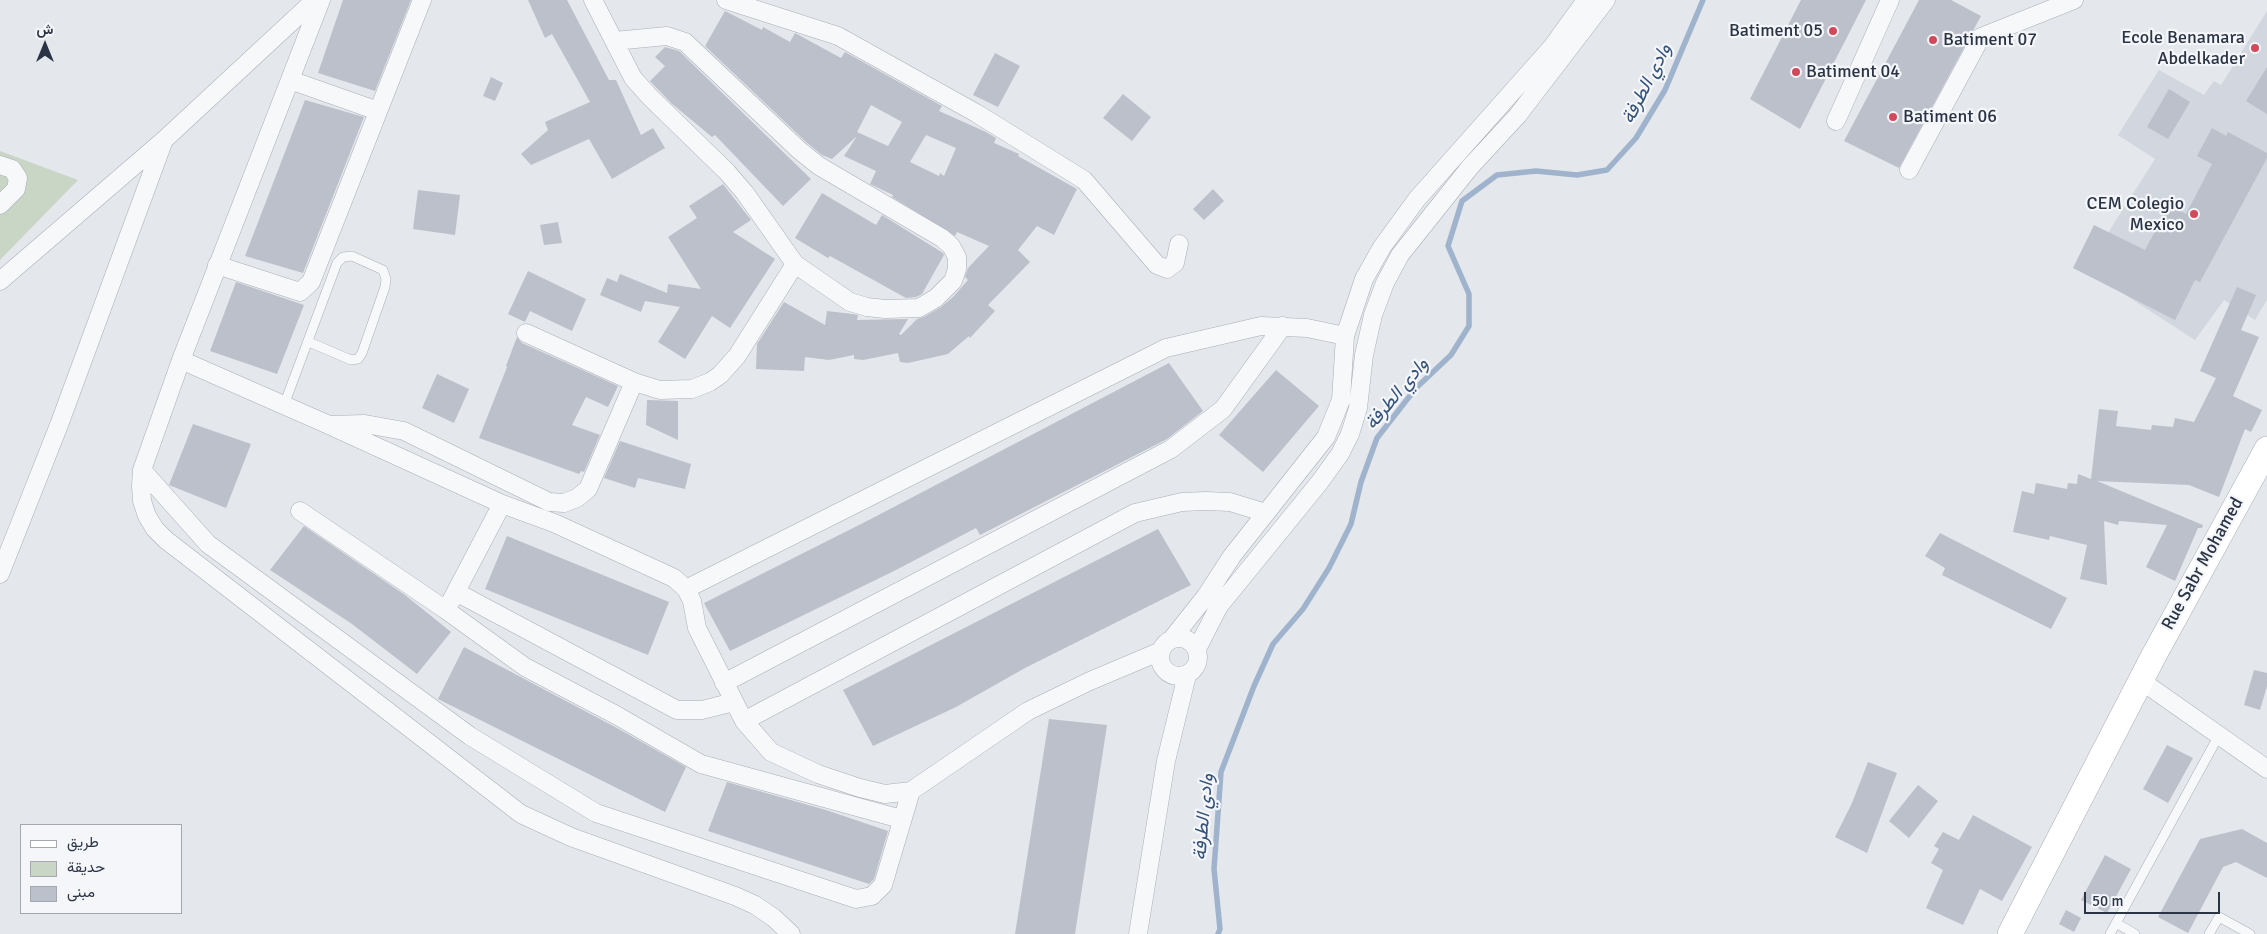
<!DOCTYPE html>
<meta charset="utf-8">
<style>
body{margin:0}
#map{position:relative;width:2267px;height:934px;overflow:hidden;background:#e4e7ec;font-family:Signika,Vazirmatn,sans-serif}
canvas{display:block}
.legend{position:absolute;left:20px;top:824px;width:162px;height:90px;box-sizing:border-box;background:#f4f6f9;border:1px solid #a4a8b1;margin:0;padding:6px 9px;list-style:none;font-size:15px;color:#2b3445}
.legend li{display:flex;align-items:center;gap:10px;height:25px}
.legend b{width:25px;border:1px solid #a4a8b1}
.north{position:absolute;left:20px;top:20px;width:50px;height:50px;-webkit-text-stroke:4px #f4f6f9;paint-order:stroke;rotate:0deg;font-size:14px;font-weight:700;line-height:20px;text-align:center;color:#2b3445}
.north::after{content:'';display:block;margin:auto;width:18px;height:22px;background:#2b3445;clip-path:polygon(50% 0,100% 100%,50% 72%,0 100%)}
.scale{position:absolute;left:2084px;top:892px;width:136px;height:22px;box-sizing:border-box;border:2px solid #2b3445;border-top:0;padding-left:6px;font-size:15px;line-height:18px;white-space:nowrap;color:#2b3445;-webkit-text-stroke:4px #f4f6f9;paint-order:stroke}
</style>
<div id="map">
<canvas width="2267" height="934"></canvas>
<ul class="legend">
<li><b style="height:6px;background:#fff"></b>طريق</li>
<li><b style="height:14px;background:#c9d6c5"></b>حديقة</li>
<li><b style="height:14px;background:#bbc0ca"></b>مبنى</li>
</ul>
<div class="north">ش</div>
<div class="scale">50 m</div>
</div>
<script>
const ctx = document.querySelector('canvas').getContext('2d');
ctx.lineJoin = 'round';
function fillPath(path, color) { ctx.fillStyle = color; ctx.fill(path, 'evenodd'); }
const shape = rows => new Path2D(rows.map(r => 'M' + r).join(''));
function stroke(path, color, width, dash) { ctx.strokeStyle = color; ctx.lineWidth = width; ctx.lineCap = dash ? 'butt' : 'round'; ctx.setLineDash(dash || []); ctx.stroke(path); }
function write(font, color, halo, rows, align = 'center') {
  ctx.font = font + ' Signika,Vazirmatn,sans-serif'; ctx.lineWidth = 4.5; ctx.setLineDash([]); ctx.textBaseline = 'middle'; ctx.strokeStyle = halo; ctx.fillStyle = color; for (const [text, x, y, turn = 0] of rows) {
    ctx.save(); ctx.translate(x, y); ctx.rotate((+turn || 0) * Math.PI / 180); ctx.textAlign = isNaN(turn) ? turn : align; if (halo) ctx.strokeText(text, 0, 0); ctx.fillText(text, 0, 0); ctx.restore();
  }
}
const built = shape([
 [2267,11,2267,300,2255,320,2224,300,2195,340,2085,269,2155,159,2118,135,2159,70,2204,95,2214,81,2221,85]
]);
const green = shape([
 [0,151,78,180,0,260]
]);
const stream = shape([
 [1218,934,1220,929,1214,869,1221,772,1254,686,1273,644,1303,609,1329,568,1351,524,1361,482,1377,438,1416,388,1451,355,1469,326,1469,294,1448,246,1462,201,1497,175,1536,171,1577,175,1607,170,1636,138,1665,90,1703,0]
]);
const building = shape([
 [343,0,411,0,375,91,318,73],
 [528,0,567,0,609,80,616,80,641,135,653,128,665,148,612,179,589,139,531,165,521,154,548,130,545,122,590,102,552,34,545,38],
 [1801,0,1866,0,1800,129,1750,99],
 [1919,0,1951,0,1981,16,1899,168,1844,141],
 [725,11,762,30,763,27,790,42,795,33,841,58,845,52,942,106,939,111,986,132,996,138,994,143,1019,154,1018,156,1077,189,1054,235,1037,226,1018,250,1030,262,988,305,995,311,970,338,969,336,948,354,908,363,900,362,898,353,863,360,854,359,854,355,829,360,805,357,804,371,756,369,757,344,784,302,825,325,827,311,852,314,858,315,857,320,908,319,899,334,901,335,917,319,924,317,941,307,953,297,968,280,965,277,968,268,989,246,957,232,955,236,892,197,893,195,870,184,876,171,844,156,857,136,832,159,822,155,806,142,705,46],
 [871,105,902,122,888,146,857,132],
 [926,135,956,148,944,176,940,173,939,176,910,162],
 [665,47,679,51,811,179,783,206,715,135,712,137,671,103,650,81,665,66,655,57],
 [995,53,1020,66,998,107,973,95],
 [2267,67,2267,114,2246,101],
 [491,77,503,83,495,101,483,96],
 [2169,89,2190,102,2168,139,2147,127],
 [1123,94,1151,117,1132,141,1103,118],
 [305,100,364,117,303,273,245,256],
 [2212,128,2226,136,2228,132,2267,153,2267,158,2200,282,2195,280,2175,320,2073,268,2094,225,2145,250,2169,205,2186,214,2212,164,2197,156],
 [723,184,751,220,733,232,775,259,730,328,712,316,685,359,658,342,680,307,645,301,641,312,600,295,607,278,617,282,620,274,667,293,668,284,701,289,668,237,697,218,689,206],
 [1213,189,1224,201,1204,220,1193,209],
 [418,190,460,195,455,235,413,229],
 [822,193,876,225,882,215,943,253,944,255,922,294,916,297,906,298,830,256,828,258,795,238],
 [558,222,562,243,544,245,540,225],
 [528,271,586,299,572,331,530,311,525,322,508,314],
 [236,282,304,305,277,374,210,351],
 [2237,287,2256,295,2241,330,2259,337,2233,396,2262,410,2251,432,2245,429,2219,497,2189,485,2097,481,2203,525,2202,528,2198,528,2175,581,2146,567,2167,525,2119,521,2118,525,2104,521,2107,585,2080,579,2087,545,2050,536,2049,540,2013,532,2022,491,2034,494,2036,483,2067,489,2068,483,2077,484,2078,474,2091,479,2099,409,2118,411,2116,426,2151,430,2152,425,2173,427,2175,418,2194,422,2216,378,2200,371],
 [517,337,522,343,618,386,608,407,586,397,572,425,600,435,584,472,581,471,579,474,479,438,507,367,506,366],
 [1169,363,1203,411,1167,439,980,535,976,528,896,570,730,651,704,603,867,521],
 [1276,370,1319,406,1263,472,1219,435],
 [437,374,469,389,454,423,422,408],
 [647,400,678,401,678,440,646,425],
 [193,424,251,444,226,508,169,485],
 [620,441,691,464,685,489,638,478,635,488,604,478],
 [304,526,405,595,451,632,417,674,352,624,270,570],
 [1158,529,1191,585,1025,668,956,707,873,746,843,690],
 [1940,533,2067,598,2051,629,1942,575,1945,568,1925,556],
 [507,536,669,602,648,655,485,589],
 [464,647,617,728,686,767,665,812,438,699],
 [2254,670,2267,673,2267,686,2260,710,2244,705],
 [1049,719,1107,725,1075,934,1015,934],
 [2167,745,2193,758,2168,803,2143,789],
 [1868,762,1897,773,1867,853,1835,837,1852,803],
 [727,782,826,810,888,831,874,879,869,884,708,831],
 [1918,785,1938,801,1909,838,1889,821],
 [1973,815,2032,847,2002,901,1980,889,1963,925,1926,908,1943,870,1931,863,1939,849,1934,846,1943,832,1959,840],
 [2242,829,2267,843,2267,878,2236,862,2223,867,2188,933,2158,917,2200,839],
 [2105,855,2131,869,2107,913,2081,900],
 [2066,910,2081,918,2074,932,2059,924]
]);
const lane = shape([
 [284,405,337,263,343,257,352,256,383,270,386,279,385,287,362,353,358,359,351,360,309,342],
 [2116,923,2135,934],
 [2110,934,2218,737],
 [2209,934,2219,917,2250,934]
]);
const street = shape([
 [321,0,181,360,147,456,142,470,141,486,142,501,147,516,155,529,166,540,521,814,571,837,735,896,755,905,774,918,791,934],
 [593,0,614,41,633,78,649,96,727,172,745,193,795,264,850,302,867,307,885,309,919,308,936,298,953,281,957,269,957,257,951,246,942,238,819,166,799,150,685,42,667,36,614,41],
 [726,0,838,36,976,113,1084,180,1157,265,1167,269,1175,263,1179,244],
 [290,80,378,111],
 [1836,121,1890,0],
 [0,165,12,169,18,178,16,189,0,205],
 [1909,170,1981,37,2074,0],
 [217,265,300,292,311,282,422,0],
 [0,281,164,140,315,0],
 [526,333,634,382,660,390,692,389,710,382,720,375,737,356,795,264],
 [181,360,329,425,365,424,404,431,549,502,564,503,577,498,588,489,634,382],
 [329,425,502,504,554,523,674,578,686,589,692,601,697,628,744,721,771,752,818,774,860,788,885,794,911,791,1028,711,1090,681,1161,651],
 [142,470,208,544,470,736,596,813,856,899,872,896,883,885,911,791],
 [300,511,446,610,525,667,616,715,701,764,901,819],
 [0,574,59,425,164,140],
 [686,589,1166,348,1261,326,1307,328,1345,336],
 [456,592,677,710,702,710,734,702],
 [451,601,502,504],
 '1160 657a19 19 0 1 1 38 0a19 19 0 1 1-38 0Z',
 [1171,640,1206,596,1232,556,1326,437,1341,400,1345,336,1364,279,1382,247,1417,199,1552,47,1586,0],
 [1197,649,1219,606,1319,483,1340,454,1350,434,1358,408,1364,355,1373,315,1385,283,1400,255,1470,167,1518,115,1606,0],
 [2140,680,2267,769],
 [724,683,1171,449,1223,409,1283,326],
 [744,721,1135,513,1182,502,1205,501,1230,502,1266,513],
 [1138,934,1166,761,1187,675]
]);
const secondary = shape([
 [2010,934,2153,657,2267,449]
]);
const markers = [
 [1833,31,5,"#d1495b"],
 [1933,40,5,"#d1495b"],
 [2255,48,5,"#d1495b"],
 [1796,72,5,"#d1495b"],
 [1893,117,5,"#d1495b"],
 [2194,214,5,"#d1495b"]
];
const poiNames = [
 ["Batiment 05",1823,31],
 ["Ecole Benamara",2245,38],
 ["Abdelkader",2245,59],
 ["Batiment 07",1943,40,"left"],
 ["Batiment 04",1806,72,"left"],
 ["Batiment 06",1903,117,"left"],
 ["CEM Colegio",2184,204],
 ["Mexico",2184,225]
];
const streetNames = [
 ["Rue Sabr Mohamed",2203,564,-61]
];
const waterNames = [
 ["وادي الطرفة",1647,84,-63],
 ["وادي الطرفة",1397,394,-50],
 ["وادي الطرفة",1204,817,-85]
];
fillPath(built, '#d2d6de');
fillPath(green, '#c9d6c5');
stroke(stream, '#9fb4cc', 5.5);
fillPath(building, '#bbc0ca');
stroke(lane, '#a9aeb7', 10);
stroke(street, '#a9aeb7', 19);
stroke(secondary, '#a9aeb7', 26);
stroke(lane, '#f7f8fa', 9);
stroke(street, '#f7f8fa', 18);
stroke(secondary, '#fff', 25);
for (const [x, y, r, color] of markers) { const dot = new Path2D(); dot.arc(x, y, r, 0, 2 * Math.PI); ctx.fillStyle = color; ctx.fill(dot); stroke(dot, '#f4f6f9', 2); }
write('18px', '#2b3445', '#f4f6f9', poiNames, 'right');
write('18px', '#2b3445', '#f4f6f9', streetNames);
write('italic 19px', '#34527a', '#f4f6f9', waterNames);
</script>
